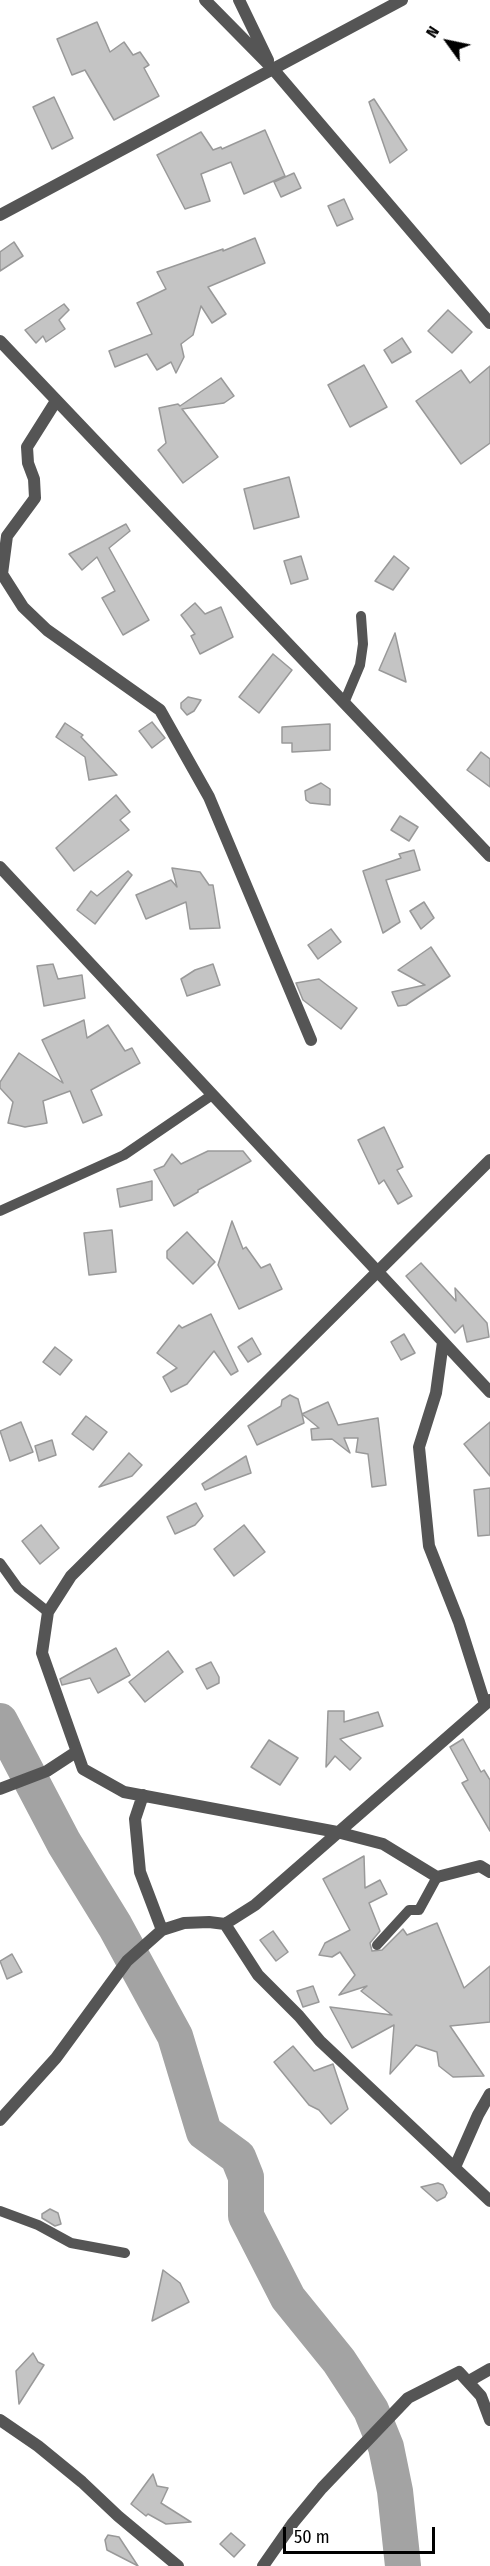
<!DOCTYPE html>
<style>
body{margin:0}
#map{position:relative;width:490px;height:2566px;overflow:hidden;background:#fff;font-family:"Fira Sans Condensed",sans-serif}
canvas{display:block}
.north{position:absolute;left:418px;top:12px;width:60px;height:60px;-webkit-text-stroke:4px #fff;paint-order:stroke;rotate:303deg;font-size:16px;font-weight:700;line-height:24px;text-align:center;color:#000}
.north::after{content:'';display:block;margin:auto;width:21px;height:27px;background:#000;clip-path:polygon(50% 0,100% 100%,50% 72%,0 100%)}
.scale{position:absolute;left:283px;top:2527px;width:152px;height:27px;box-sizing:border-box;border:3px solid #000;border-top:0;padding-left:8px;font-size:18px;line-height:21px;white-space:nowrap;color:#000;-webkit-text-stroke:4px #fff;paint-order:stroke}
</style>
<div id="map">
<canvas width="490" height="2566"></canvas>
<div class="north">N</div>
<div class="scale">50 m</div>
</div>
<script>
const ctx = document.querySelector('canvas').getContext('2d');
ctx.lineJoin = 'round';
const shape = rows => new Path2D(rows.map(r => 'M' + r).join(''));
function stroke(path, color, width, dash) { ctx.strokeStyle = color; ctx.lineWidth = width; ctx.lineCap = dash ? 'butt' : 'round'; ctx.setLineDash(dash || []); ctx.stroke(path); }
function fillPath(path, color) { ctx.fillStyle = color; ctx.fill(path, 'evenodd'); }
const river = shape([
 [0,1721,64,1843,115,1926,175,2036,204,2132,238,2157,246,2177,246,2216,288,2298,339,2361,371,2410,386,2447,395,2491,403,2566]
]);
const building = shape([
 [97,22,110,52,124,42,133,55,140,52,149,65,144,68,159,96,114,120,85,70,72,75,57,39,97,22],
 [54,97,73,138,52,149,33,107,54,97],
 [374,99,407,150,390,163,369,102,374,99],
 [265,130,285,176,244,194,231,162,201,174,210,201,185,209,157,155,201,132,213,150,221,147,222,149,265,130],
 [294,173,301,188,281,197,274,182,294,173],
 [344,199,353,219,337,226,328,206,344,199],
 [255,238,265,263,208,287,226,314,212,323,201,306,193,335,181,344,184,357,176,373,171,362,157,370,147,354,115,367,109,351,152,334,137,303,166,289,157,272,223,249,223,251,255,238],
 [14,242,23,256,0,271,0,252,14,242],
 [64,304,69,310,59,320,65,329,46,342,43,336,36,343,25,330,64,304],
 [448,310,472,332,452,353,428,331,448,310],
 [402,338,411,352,392,363,384,350,402,338],
 [364,365,387,407,350,427,328,385,364,365],
 [490,366,490,443,461,464,416,401,461,370,470,383,490,366],
 [221,378,234,396,224,403,182,409,218,457,183,483,158,450,166,443,159,408,178,404,180,406,221,378],
 [289,477,299,517,254,529,244,489,289,477],
 [126,524,130,531,109,548,149,620,123,635,102,598,115,591,97,557,82,570,69,554,126,524],
 [301,556,308,579,291,584,284,561,301,556],
 [394,556,409,568,393,590,375,581,394,556],
 [195,603,205,614,221,607,233,637,200,654,191,636,195,634,181,615,195,603],
 [395,633,406,682,379,670,395,633],
 [273,654,292,670,259,713,239,697,273,654],
 [188,697,201,700,194,711,187,715,181,708,181,703,188,697],
 [152,722,165,738,152,748,139,731,152,722],
 [65,723,83,735,81,737,117,775,89,780,85,757,56,737,65,723],
 [330,724,330,750,292,752,292,743,282,743,282,727,330,724],
 [481,752,490,759,490,787,467,770,481,752],
 [321,783,330,789,330,805,310,803,306,800,305,791,321,783],
 [116,795,130,812,120,820,129,830,74,871,56,848,116,795],
 [400,816,418,827,409,841,391,830,400,816],
 [414,850,420,870,386,880,400,922,383,933,363,871,401,858,399,854,414,850],
 [172,868,200,872,209,885,213,885,220,928,190,929,186,902,146,919,136,895,171,880,177,887,172,868],
 [128,871,132,875,95,924,77,910,91,891,97,896,128,871],
 [424,902,434,918,421,929,410,911,424,902],
 [331,929,341,942,318,959,308,945,331,929],
 [431,947,450,976,406,1005,398,1006,392,992,425,985,398,970,431,947],
 [53,964,58,979,82,975,85,998,44,1006,37,966,53,964],
 [213,964,220,985,187,996,181,979,195,970,213,964],
 [319,979,357,1008,341,1029,303,1000,296,983,319,979],
 [84,1020,87,1038,108,1025,125,1051,132,1048,140,1063,91,1090,102,1115,83,1123,70,1091,43,1101,47,1123,25,1127,8,1123,13,1102,0,1088,0,1082,19,1053,63,1083,42,1040,84,1020],
 [384,1127,403,1167,397,1170,412,1196,398,1204,384,1180,379,1184,358,1140,384,1127],
 [208,1151,243,1151,251,1161,198,1190,198,1192,174,1206,154,1170,164,1166,172,1154,181,1164,208,1151],
 [152,1181,152,1200,120,1207,117,1189,152,1181],
 [232,1221,243,1249,246,1247,261,1268,270,1264,282,1289,239,1309,218,1265,232,1221],
 [112,1230,116,1272,89,1275,84,1233,112,1230],
 [187,1232,215,1262,193,1284,167,1258,167,1251,187,1232],
 [421,1263,456,1301,455,1288,487,1323,489,1337,467,1342,463,1325,455,1333,406,1276,421,1263],
 [211,1314,238,1371,231,1375,214,1351,187,1384,171,1392,163,1377,177,1368,157,1353,179,1325,182,1328,211,1314],
 [404,1334,415,1353,401,1360,391,1342,404,1334],
 [252,1338,261,1354,248,1362,238,1347,252,1338],
 [55,1347,72,1360,60,1375,43,1362,55,1347],
 [290,1395,298,1399,302,1414,328,1402,338,1425,378,1418,386,1485,372,1487,368,1454,356,1452,358,1438,344,1438,350,1453,332,1439,312,1440,311,1429,319,1428,302,1414,304,1423,257,1445,248,1426,281,1406,282,1400,290,1395],
 [86,1416,107,1432,93,1450,72,1434,86,1416],
 [21,1422,33,1452,10,1461,0,1431,21,1422],
 [490,1422,490,1476,464,1444,490,1422],
 [52,1440,56,1455,39,1461,35,1446,52,1440],
 [129,1453,142,1465,132,1476,99,1487,129,1453],
 [246,1456,251,1473,205,1490,202,1484,246,1456],
 [490,1488,490,1535,478,1536,474,1490,490,1488],
 [196,1503,203,1516,195,1525,175,1534,167,1517,196,1503],
 [41,1525,59,1548,40,1564,22,1541,41,1525],
 [244,1525,265,1552,234,1576,214,1549,244,1525],
 [116,1648,130,1675,98,1693,90,1678,62,1685,60,1679,116,1648],
 [168,1651,183,1672,145,1702,129,1682,168,1651],
 [211,1662,219,1677,219,1683,207,1689,196,1669,211,1662],
 [328,1711,344,1711,344,1722,378,1712,383,1726,340,1739,361,1758,350,1770,335,1756,326,1767,328,1711],
 [463,1739,481,1772,484,1770,490,1780,490,1831,462,1783,468,1780,450,1747,463,1739],
 [269,1740,298,1758,280,1785,251,1767,269,1740],
 [364,1856,365,1888,380,1880,387,1894,369,1903,380,1931,370,1943,372,1951,382,1950,403,1929,407,1935,437,1923,464,1988,490,1966,490,2022,450,2026,484,2076,453,2077,439,2066,437,2052,416,2045,390,2074,394,2025,352,2048,330,2007,392,2015,361,1991,367,1986,339,1995,355,1975,340,1952,332,1957,319,1955,325,1943,350,1930,323,1879,364,1856],
 [273,1931,288,1952,276,1961,260,1940,273,1931],
 [12,1954,22,1972,7,1979,0,1961,12,1954],
 [313,1986,319,2002,303,2007,297,1991,313,1986],
 [293,2046,314,2071,333,2064,348,2109,331,2124,319,2110,309,2105,274,2062,293,2046],
 [438,2183,443,2185,447,2193,445,2197,437,2201,421,2187,438,2183],
 [50,2209,58,2213,61,2224,55,2226,42,2218,42,2214,50,2209],
 [163,2270,180,2283,189,2302,152,2321,163,2270],
 [33,2353,38,2362,44,2365,19,2404,16,2371,33,2353],
 [153,2474,157,2486,168,2488,161,2503,191,2522,166,2524,148,2514,146,2516,131,2504,153,2474],
 [231,2533,245,2545,234,2557,220,2544,231,2533],
 [108,2535,119,2537,138,2566,107,2550,105,2540,108,2535]
]);
const service = shape([
 [344,703,360,665,363,644,361,616],
 [0,1211,124,1155,212,1095],
 [0,1563,18,1588,48,1612],
 [377,1945,409,1910,419,1910,437,1877],
 [0,2211,38,2225,71,2243,125,2253]
]);
const minor = shape([
 [205,0,273,69,490,323],
 [239,0,268,60],
 [0,215,402,0],
 [0,341,490,856],
 [56,401,27,447,28,463,34,479,35,498,7,536,2,574,23,607,47,630,160,710,209,797,311,1040],
 [0,867,490,1392],
 [490,1160,71,1576,48,1612,42,1653,83,1769,124,1792,337,1832,383,1844,437,1877,480,1866,490,1872],
 [443,1342,436,1393,419,1447,429,1546,459,1622,485,1704],
 [0,1789,47,1771,76,1752],
 [143,1795,135,1819,140,1872,162,1930],
 [225,1924,258,1975,299,2016,320,2041,490,2201],
 [0,2120,56,2058,127,1961,162,1930,184,1923,209,1922,225,1924,255,1905,490,1700],
 [455,2167,478,2115,490,2094],
 [469,2381,490,2369],
 [0,2420,38,2446,82,2482,118,2516,178,2566],
 [263,2566,293,2523,322,2488,408,2398,459,2372,481,2396,490,2420]
]);
stroke(river, '#a3a3a3', 36);
fillPath(building, '#c4c4c4');
stroke(building, '#999', 1.5);
stroke(service, '#555', 10);
stroke(minor, '#555', 12);
</script>
